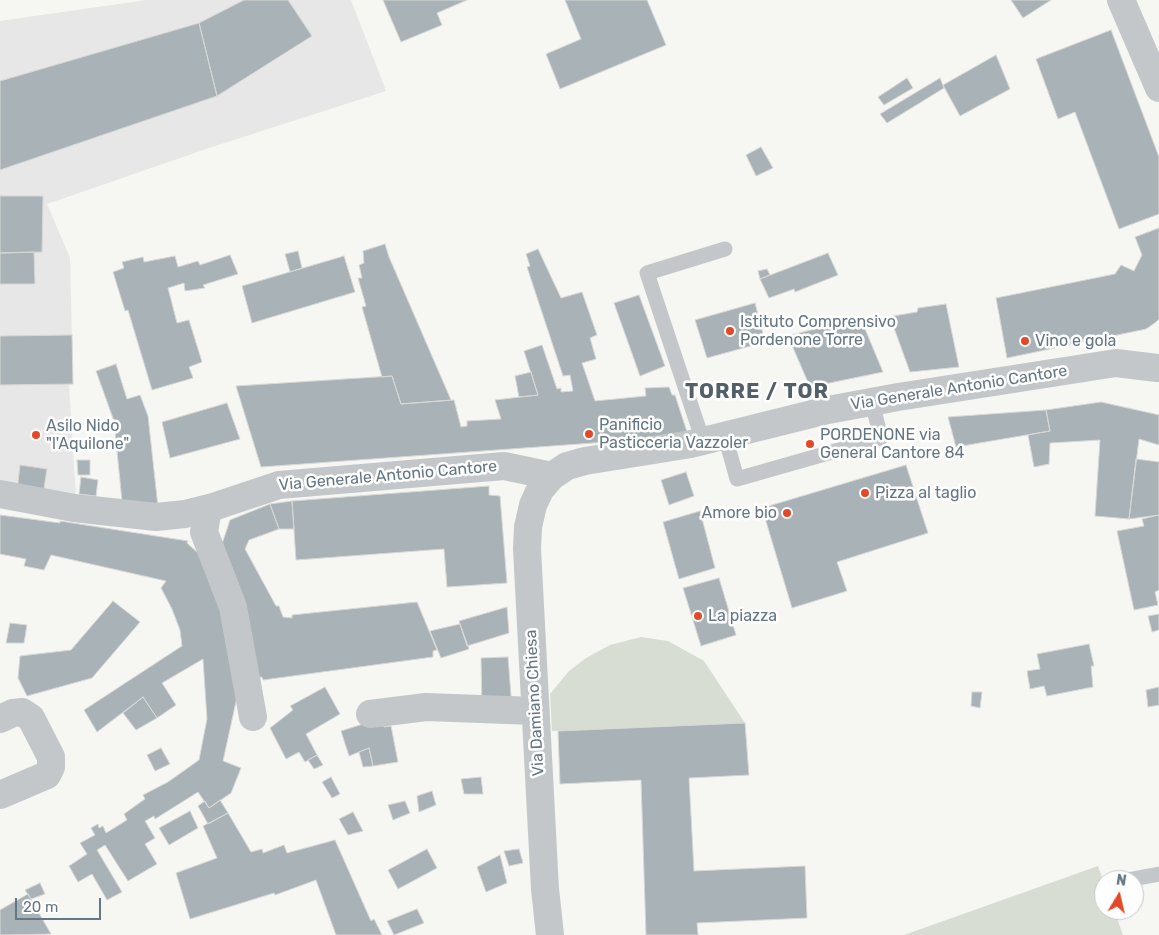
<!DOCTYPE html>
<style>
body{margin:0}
#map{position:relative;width:1159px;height:935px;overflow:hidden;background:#f6f6f2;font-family:Rubik,sans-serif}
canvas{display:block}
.north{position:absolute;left:1094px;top:870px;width:50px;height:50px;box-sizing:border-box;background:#fff;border:1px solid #c1c9cd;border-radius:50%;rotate:9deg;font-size:14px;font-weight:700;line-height:20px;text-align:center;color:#657783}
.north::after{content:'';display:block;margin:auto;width:18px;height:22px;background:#e24926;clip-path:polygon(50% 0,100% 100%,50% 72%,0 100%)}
.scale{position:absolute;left:15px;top:898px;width:86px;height:22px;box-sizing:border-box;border:2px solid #657783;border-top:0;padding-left:6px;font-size:15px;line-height:18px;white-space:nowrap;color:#657783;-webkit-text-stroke:4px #fff;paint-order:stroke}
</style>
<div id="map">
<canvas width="1159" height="935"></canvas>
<div class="north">N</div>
<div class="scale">20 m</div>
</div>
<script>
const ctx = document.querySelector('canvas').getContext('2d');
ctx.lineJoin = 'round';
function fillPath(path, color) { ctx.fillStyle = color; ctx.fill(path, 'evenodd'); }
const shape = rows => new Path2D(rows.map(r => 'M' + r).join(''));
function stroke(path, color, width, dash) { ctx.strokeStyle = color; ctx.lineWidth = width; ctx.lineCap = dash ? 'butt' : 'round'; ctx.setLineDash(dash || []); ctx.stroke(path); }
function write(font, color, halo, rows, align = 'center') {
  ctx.font = font + ' Rubik,sans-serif'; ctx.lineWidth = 5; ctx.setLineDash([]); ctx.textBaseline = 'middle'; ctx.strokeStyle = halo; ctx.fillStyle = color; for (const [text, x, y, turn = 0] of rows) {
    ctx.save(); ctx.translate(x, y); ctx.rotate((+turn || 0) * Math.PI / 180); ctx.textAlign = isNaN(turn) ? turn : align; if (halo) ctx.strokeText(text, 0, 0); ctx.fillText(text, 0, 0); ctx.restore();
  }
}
const built = shape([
 [147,0,351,0,386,91,209,148,47,204,70,258,73,384,69,385,76,497,0,485,0,21]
]);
const green = shape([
 [641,637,668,641,704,661,745,723,552,731,550,694,569,671,586,658,610,645],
 [1098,866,1104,883,1104,910,1114,910,1123,935,904,935]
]);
const building = shape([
 [244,0,288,0,312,36,217,96,199,23,244,0],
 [383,0,467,0,437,13,442,25,401,42,383,0],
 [565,0,647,0,666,45,560,89,546,54,581,39,565,0],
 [1011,0,1051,0,1023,18,1011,0],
 [199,23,217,96,0,170,0,81,199,23],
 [1111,30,1159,157,1159,214,1119,229,1075,112,1058,119,1036,59,1111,30],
 [996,55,1010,89,960,116,943,85,996,55],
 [907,78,913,88,884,105,878,97,907,78],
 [940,78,944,88,887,123,880,114,940,78],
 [761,147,773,168,756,176,746,155,761,147],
 [0,196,43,196,42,252,0,253,0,196],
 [1159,228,1159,319,1156,322,1146,329,1007,358,996,298,1115,274,1121,265,1134,271,1142,255,1135,237,1159,228],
 [385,244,389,257,451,400,401,404,392,376,382,377,362,307,366,306,358,278,362,278,359,265,364,263,363,251,385,244],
 [538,249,561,298,582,292,597,335,590,338,596,359,582,363,595,401,646,396,645,388,669,387,672,395,675,395,687,432,654,438,607,442,261,467,236,386,392,376,401,404,454,400,461,427,467,426,467,421,501,419,495,400,538,395,524,351,542,345,557,389,561,388,561,392,573,391,570,375,563,376,527,267,530,266,526,254,538,249],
 [298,251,302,268,290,272,285,254,298,251],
 [34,252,35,284,0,284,0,253,34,252],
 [828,253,838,275,795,292,794,289,769,298,760,279,828,253],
 [230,255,238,274,203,285,205,288,185,291,184,283,168,288,177,323,189,320,202,362,189,367,193,378,152,390,128,310,125,311,113,272,124,268,122,262,143,257,144,262,175,256,178,267,198,261,200,265,230,255],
 [344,256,355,292,252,323,242,286,344,256],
 [767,269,770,275,760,279,758,271,767,269],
 [639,295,665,366,640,376,614,303,639,295],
 [755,303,765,342,707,358,695,320,755,303],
 [946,304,959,367,910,372,894,328,896,328,893,316,917,312,918,308,946,304],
 [860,317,883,372,810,387,788,336,860,317],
 [72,335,73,384,0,385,0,336,72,335],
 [116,364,127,399,140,395,148,416,158,507,123,511,114,421,96,371,116,364],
 [531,372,538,395,519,397,515,376,531,372],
 [1101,402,1159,415,1159,445,1139,439,1129,519,1095,516,1100,440,1050,443,1049,464,1034,467,1028,435,1050,431,1046,410,1101,402],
 [227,403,240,439,170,458,162,422,227,403],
 [1046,410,1050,431,956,447,948,417,1046,410],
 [1136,459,1159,462,1159,515,1129,519,1136,459],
 [77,460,90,460,90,475,78,475,77,460],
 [20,465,47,469,43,495,17,492,20,465],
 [906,465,928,533,837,562,847,591,792,608,762,508,906,465],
 [686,472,694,496,669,505,661,480,686,472],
 [81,477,98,480,96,496,79,494,81,477],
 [489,486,489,495,500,496,507,583,447,587,444,549,296,560,292,501,489,486],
 [292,501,294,529,279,529,270,504,292,501],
 [270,504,279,529,249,540,245,549,276,606,279,606,283,617,292,618,292,615,417,602,437,650,433,651,433,657,263,680,262,677,255,678,220,550,230,520,270,504],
 [700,511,715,568,679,579,663,522,700,511],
 [0,515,60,523,60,521,188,541,187,543,199,554,217,578,237,697,223,761,241,768,231,793,209,808,198,792,155,819,154,816,145,821,155,838,145,844,157,864,128,881,105,845,97,850,122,892,107,900,92,874,78,882,69,866,87,854,80,843,95,835,91,828,98,824,99,828,103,826,106,833,127,820,124,814,145,799,143,795,168,782,199,760,207,719,203,659,162,683,176,705,157,718,143,697,97,732,84,710,182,646,180,630,172,609,161,588,166,581,51,555,44,570,24,566,26,559,0,554,0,515],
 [1159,515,1159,590,1155,592,1158,605,1134,610,1117,531,1144,526,1142,519,1159,515],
 [719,578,736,635,701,646,683,588,719,578],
 [113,601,140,622,92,678,27,696,18,678,20,656,71,650,113,601],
 [507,607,509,633,467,646,459,621,507,607],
 [1159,614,1159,630,1152,632,1148,616,1159,614],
 [10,623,27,625,24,643,6,643,10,623],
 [460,624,469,649,441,658,430,631,460,624],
 [1089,644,1094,666,1091,666,1093,687,1047,696,1044,686,1030,689,1027,671,1040,669,1037,654,1089,644],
 [508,657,512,708,482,708,481,658,508,657],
 [325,687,340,714,306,734,317,755,305,762,299,752,286,759,270,728,293,710,290,706,325,687],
 [1159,687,1159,705,1148,707,1146,690,1159,687],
 [972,692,982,692,980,708,971,706,972,692],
 [143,697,157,718,136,730,123,713,143,697],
 [382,718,384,727,391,726,398,762,373,766,369,748,349,756,341,731,382,718],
 [745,723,749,775,689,778,694,871,805,866,807,918,697,923,698,935,646,935,641,780,560,784,558,731,745,723],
 [161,748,170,764,155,771,147,755,161,748],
 [369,748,373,766,363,767,359,752,369,748],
 [317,755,323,765,314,769,308,760,317,755],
 [331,777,340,794,332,798,322,782,331,777],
 [481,777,483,794,464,794,461,779,481,777],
 [432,791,436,805,419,812,417,796,432,791],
 [220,800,228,813,208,824,198,806,205,801,209,808,220,800],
 [405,801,410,813,393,820,388,805,405,801],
 [190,811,198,828,169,845,159,828,190,811],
 [353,812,363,831,348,835,339,819,353,812],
 [228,813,251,852,262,849,263,853,284,845,287,853,335,840,371,921,374,919,382,935,336,935,316,880,275,895,274,893,190,919,176,873,217,858,203,826,228,813],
 [427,849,437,868,398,889,388,870,427,849],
 [519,849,523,863,509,866,504,851,519,849],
 [500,855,507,883,486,892,477,867,500,855],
 [40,883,45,894,31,899,25,890,40,883],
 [28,894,51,934,0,935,0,910,28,894],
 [417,909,424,923,394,935,387,921,417,909]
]);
const lane = shape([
 [725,436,737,479,881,438,872,402],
 [703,441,647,273,725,249],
 [1127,880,1159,874]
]);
const street = shape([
 [1121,0,1159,88],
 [0,494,74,508,156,517,185,514,213,507,279,485,504,466,552,476],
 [213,507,207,514,204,532,233,607,253,717],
 [370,714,426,707,535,711],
 [0,719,13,713,22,712,31,718,51,757,51,767,47,775,0,795],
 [550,935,545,889,527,549,528,527,533,505,540,490,552,476,567,466,585,461,691,444,828,410,898,397,1116,363,1157,368]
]);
const markers = [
 [730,331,5,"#e24926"],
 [1025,341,5,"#e24926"],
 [589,434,5,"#e24926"],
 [36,435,5,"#e24926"],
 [810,444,5,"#e24926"],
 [865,493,5,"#e24926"],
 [787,513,5,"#e24926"],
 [698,616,5,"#e24926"]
];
const poiNames = [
 ["Istituto Comprensivo",740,322],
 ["Pordenone Torre",740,340],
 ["Vino e gola",1035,341],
 ["Panificio",599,425],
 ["Pasticceria Vazzoler",599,443],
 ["Asilo Nido",46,426],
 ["\"l'Aquilone\"",46,444],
 ["PORDENONE via",820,435],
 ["General Cantore 84",820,453],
 ["Pizza al taglio",875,493],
 ["Amore bio",777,513,"right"],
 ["La piazza",708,616]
];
const streetNames = [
 ["Via Generale Antonio Cantore",959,388,-9],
 ["Via Generale Antonio Cantore",388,476,-5],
 ["Via Damiano Chiesa",535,703,-93]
];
const districtNames = [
 ["TORRE / TOR",757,392]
];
fillPath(built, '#e6e7e6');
fillPath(green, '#d7ddd3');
fillPath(building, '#a9b2b7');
stroke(building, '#d7d7d5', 1);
stroke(lane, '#c3c7ca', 15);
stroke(street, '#c3c7ca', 28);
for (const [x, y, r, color] of markers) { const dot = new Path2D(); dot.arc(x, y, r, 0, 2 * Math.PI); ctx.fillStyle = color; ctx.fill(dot); stroke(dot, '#fff', 2); }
write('16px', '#657783', '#fff', poiNames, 'left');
write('16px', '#657783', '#fff', streetNames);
ctx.letterSpacing = '1px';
write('bold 21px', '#536068', '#fff', districtNames);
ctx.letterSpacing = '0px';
</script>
